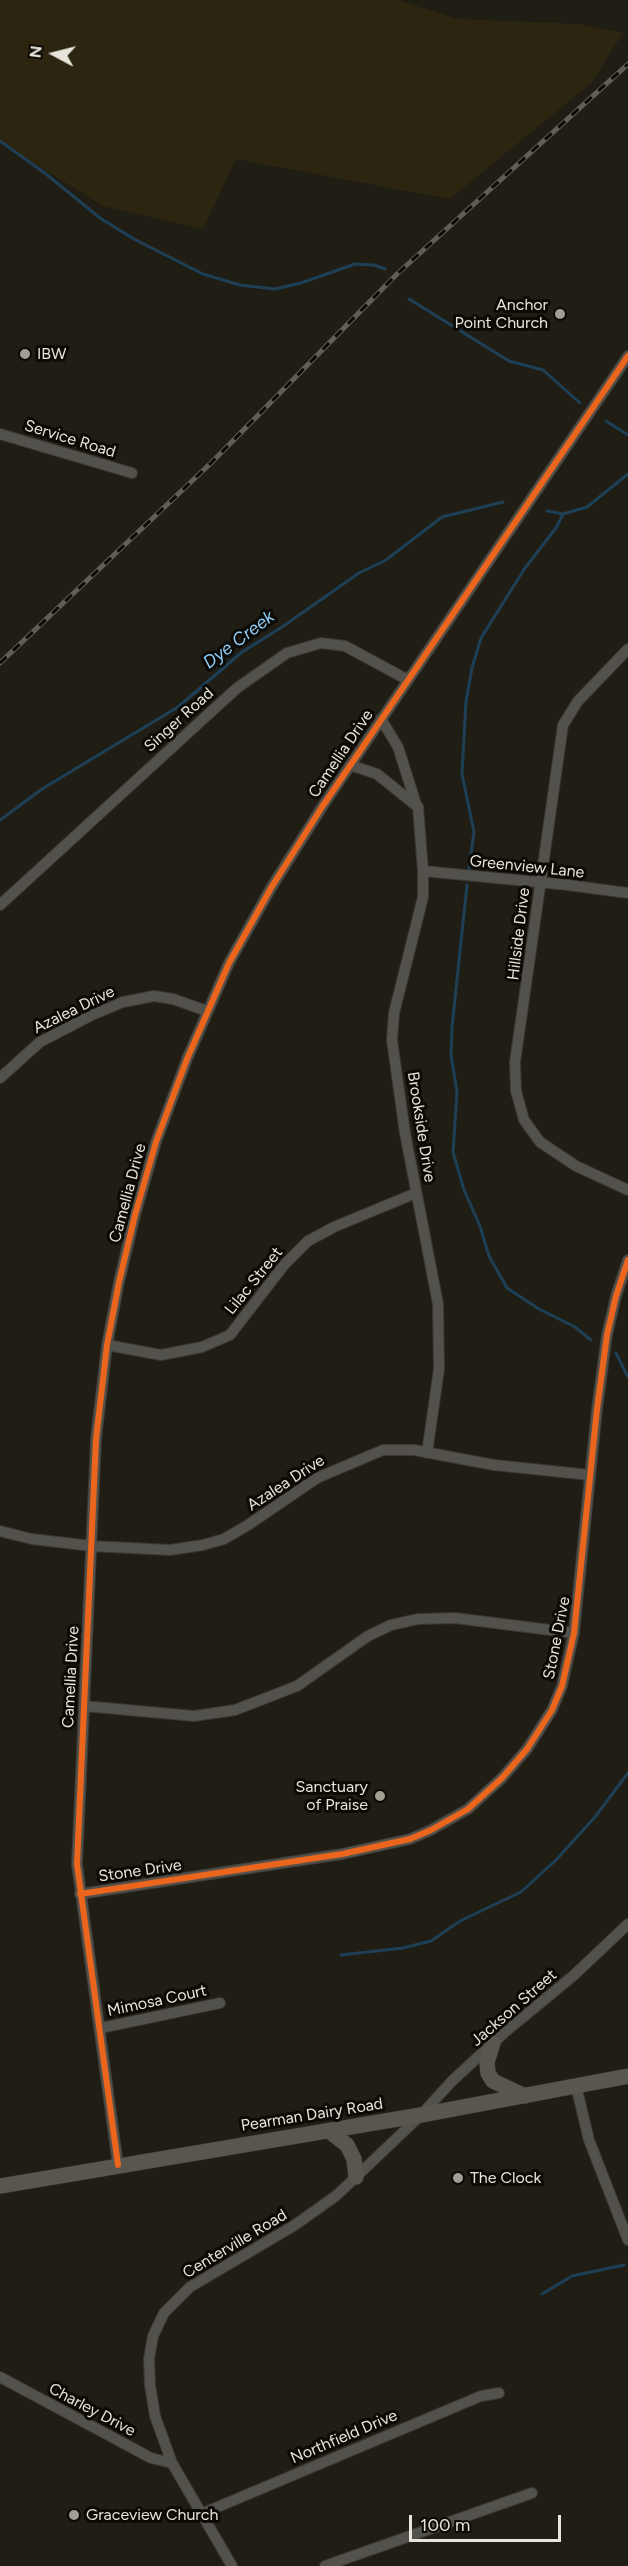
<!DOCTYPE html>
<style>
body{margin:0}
#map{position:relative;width:628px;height:2566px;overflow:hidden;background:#201d15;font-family:Figtree,sans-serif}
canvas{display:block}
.north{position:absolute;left:24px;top:24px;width:60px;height:60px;-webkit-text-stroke:4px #0c0a05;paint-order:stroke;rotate:277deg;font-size:16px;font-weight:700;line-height:24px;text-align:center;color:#e7e4d9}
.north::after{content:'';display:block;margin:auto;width:21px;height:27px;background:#e7e4d9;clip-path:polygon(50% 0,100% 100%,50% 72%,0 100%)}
.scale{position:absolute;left:409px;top:2515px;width:152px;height:27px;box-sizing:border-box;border:3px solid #e7e4d9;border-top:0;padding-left:8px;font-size:18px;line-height:21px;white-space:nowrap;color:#e7e4d9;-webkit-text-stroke:4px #0c0a05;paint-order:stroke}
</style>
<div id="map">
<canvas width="628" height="2566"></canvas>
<div class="north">N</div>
<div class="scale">100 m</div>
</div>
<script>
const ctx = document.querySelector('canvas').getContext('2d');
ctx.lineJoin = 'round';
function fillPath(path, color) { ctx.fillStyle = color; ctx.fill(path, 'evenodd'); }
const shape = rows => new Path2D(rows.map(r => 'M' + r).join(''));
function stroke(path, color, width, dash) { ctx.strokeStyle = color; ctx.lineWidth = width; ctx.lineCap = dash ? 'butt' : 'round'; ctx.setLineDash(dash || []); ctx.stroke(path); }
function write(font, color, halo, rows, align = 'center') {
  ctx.font = font + ' Figtree,sans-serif'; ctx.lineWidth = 6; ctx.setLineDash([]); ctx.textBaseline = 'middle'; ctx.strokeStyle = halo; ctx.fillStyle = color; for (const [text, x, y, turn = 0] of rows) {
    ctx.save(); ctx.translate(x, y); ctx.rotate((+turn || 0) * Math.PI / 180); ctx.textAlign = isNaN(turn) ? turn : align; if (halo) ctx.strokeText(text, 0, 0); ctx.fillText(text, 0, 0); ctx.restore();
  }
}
const built = shape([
 [0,0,398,0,457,19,578,24,623,33,591,83,450,199,236,159,203,229,103,206,0,142]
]);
const stream = shape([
 [0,141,46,174,100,218,134,239,203,274,240,285,275,289,301,283,355,264,374,265,385,269],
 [409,299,509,361,543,370,580,403],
 [606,421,628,435],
 [547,511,563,514,587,507,628,474],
 [0,820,42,789,178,707,242,652,282,627,359,573,386,560,442,517,503,502],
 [469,869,474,832,462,774,466,701,472,668,481,638,525,568,556,528,563,514],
 [467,885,452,1027,451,1055,457,1092,453,1152,464,1190,480,1226,489,1256,507,1288,539,1309,575,1327,591,1340],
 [616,1353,628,1377],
 [341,1955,403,1948,431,1941,460,1921,521,1892,556,1860,595,1817,628,1773],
 [542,2294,572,2276,624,2265]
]);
const minor = shape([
 [0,434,132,473],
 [628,649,578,701,563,725,515,1062,516,1091,524,1120,540,1142,576,1166,628,1190],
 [381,719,398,747,417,807],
 [350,765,377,774,418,807,423,871,423,897,394,1013,392,1040,405,1133,438,1304,439,1369,427,1453],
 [423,871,568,885,628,893],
 [0,905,237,688,287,653,321,643,345,646,408,680],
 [0,1078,40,1042,92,1015,123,1002,154,996,173,999,207,1011],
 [107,1345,161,1355,202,1347,230,1335,284,1265,308,1241,334,1227,416,1193],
 [0,1531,32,1539,91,1546,170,1550,203,1545,224,1539,248,1525,317,1478,383,1450,414,1450,494,1465,590,1475],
 [84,1706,194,1716,235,1710,297,1686,368,1636,391,1625,418,1619,455,1618,574,1633],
 [80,1894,342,1854,410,1839,431,1830,468,1809,502,1778,527,1749,552,1710,562,1686,574,1633,597,1409,607,1335,616,1296,628,1260],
 [101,2028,220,2003],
 [576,2086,589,2140,628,2240],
 [118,2165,77,1864,96,1439,107,1345,119,1282,135,1215,156,1142,187,1059,229,963,271,888,322,807,628,356],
 [0,2377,151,2458,172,2463],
 [201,2514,481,2396,499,2393],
 [232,2566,172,2463,155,2416,150,2385,149,2359,153,2336,164,2313,190,2287,295,2225,337,2195,421,2115,452,2081,505,2032,573,1976,628,1924],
 [325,2566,532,2493]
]);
const highway = shape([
 [493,2043,487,2062,488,2073,493,2081,525,2096],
 [329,2131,347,2145,354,2159,356,2177],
 [0,2186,421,2115,628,2076]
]);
const rail = shape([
 [0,663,212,462,397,274,628,64]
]);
const cycleway = shape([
 [80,1894,342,1854,410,1839,431,1830,468,1809,502,1778,527,1749,552,1710,562,1686,574,1633,597,1409,607,1335,616,1296,628,1260],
 [118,2165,77,1864,96,1439,107,1345,119,1282,135,1215,156,1142,187,1059,229,963,271,888,322,807,628,356]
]);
const markers = [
 [560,314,6,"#a19e94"],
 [25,354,6,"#a19e94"],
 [380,1796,6,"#a19e94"],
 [458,2178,6,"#a19e94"],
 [74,2515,6,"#a19e94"]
];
const poiNames = [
 ["Anchor",548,305,"right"],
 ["Point Church",548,323,"right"],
 ["IBW",37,354],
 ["Sanctuary",368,1787,"right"],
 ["of Praise",368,1805,"right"],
 ["The Clock",470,2178],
 ["Graceview Church",86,2515]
];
const streetNames = [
 ["Service Road",70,439,17],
 ["Singer Road",179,720,-42],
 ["Camellia Drive",341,754,-56],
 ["Greenview Lane",527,867,6],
 ["Hillside Drive",519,934,-83],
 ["Azalea Drive",74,1010,-26],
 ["Brookside Drive",421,1127,81],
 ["Camellia Drive",128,1193,-75],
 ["Lilac Street",254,1281,-51],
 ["Azalea Drive",286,1483,-33],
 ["Stone Drive",557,1638,-79],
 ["Camellia Drive",71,1677,-87],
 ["Stone Drive",140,1871,-8],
 ["Mimosa Court",157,2001,-12],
 ["Jackson Street",514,2008,-41],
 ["Pearman Dairy Road",312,2115,-9],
 ["Centerville Road",235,2244,-31],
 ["Charley Drive",92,2410,28],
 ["Northfield Drive",344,2437,-23]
];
const waterNames = [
 ["Dye Creek",239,640,-37]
];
fillPath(built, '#2c2610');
stroke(stream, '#1e4056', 3);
stroke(minor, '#3b3831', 12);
stroke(highway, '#3b3831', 16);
stroke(minor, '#53514b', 10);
stroke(highway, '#59564d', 15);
stroke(rail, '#605e57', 5);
stroke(rail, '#0c0a05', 3, [9]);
stroke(cycleway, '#eb651d', 6);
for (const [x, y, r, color] of markers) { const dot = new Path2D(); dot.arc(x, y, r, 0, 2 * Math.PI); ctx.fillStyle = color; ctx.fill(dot); stroke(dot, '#0c0a05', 2); }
write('16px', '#e7e4d9', '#0c0a05', poiNames, 'left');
write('16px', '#e7e4d9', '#0c0a05', streetNames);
write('italic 18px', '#8dccf8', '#0c0a05', waterNames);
</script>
